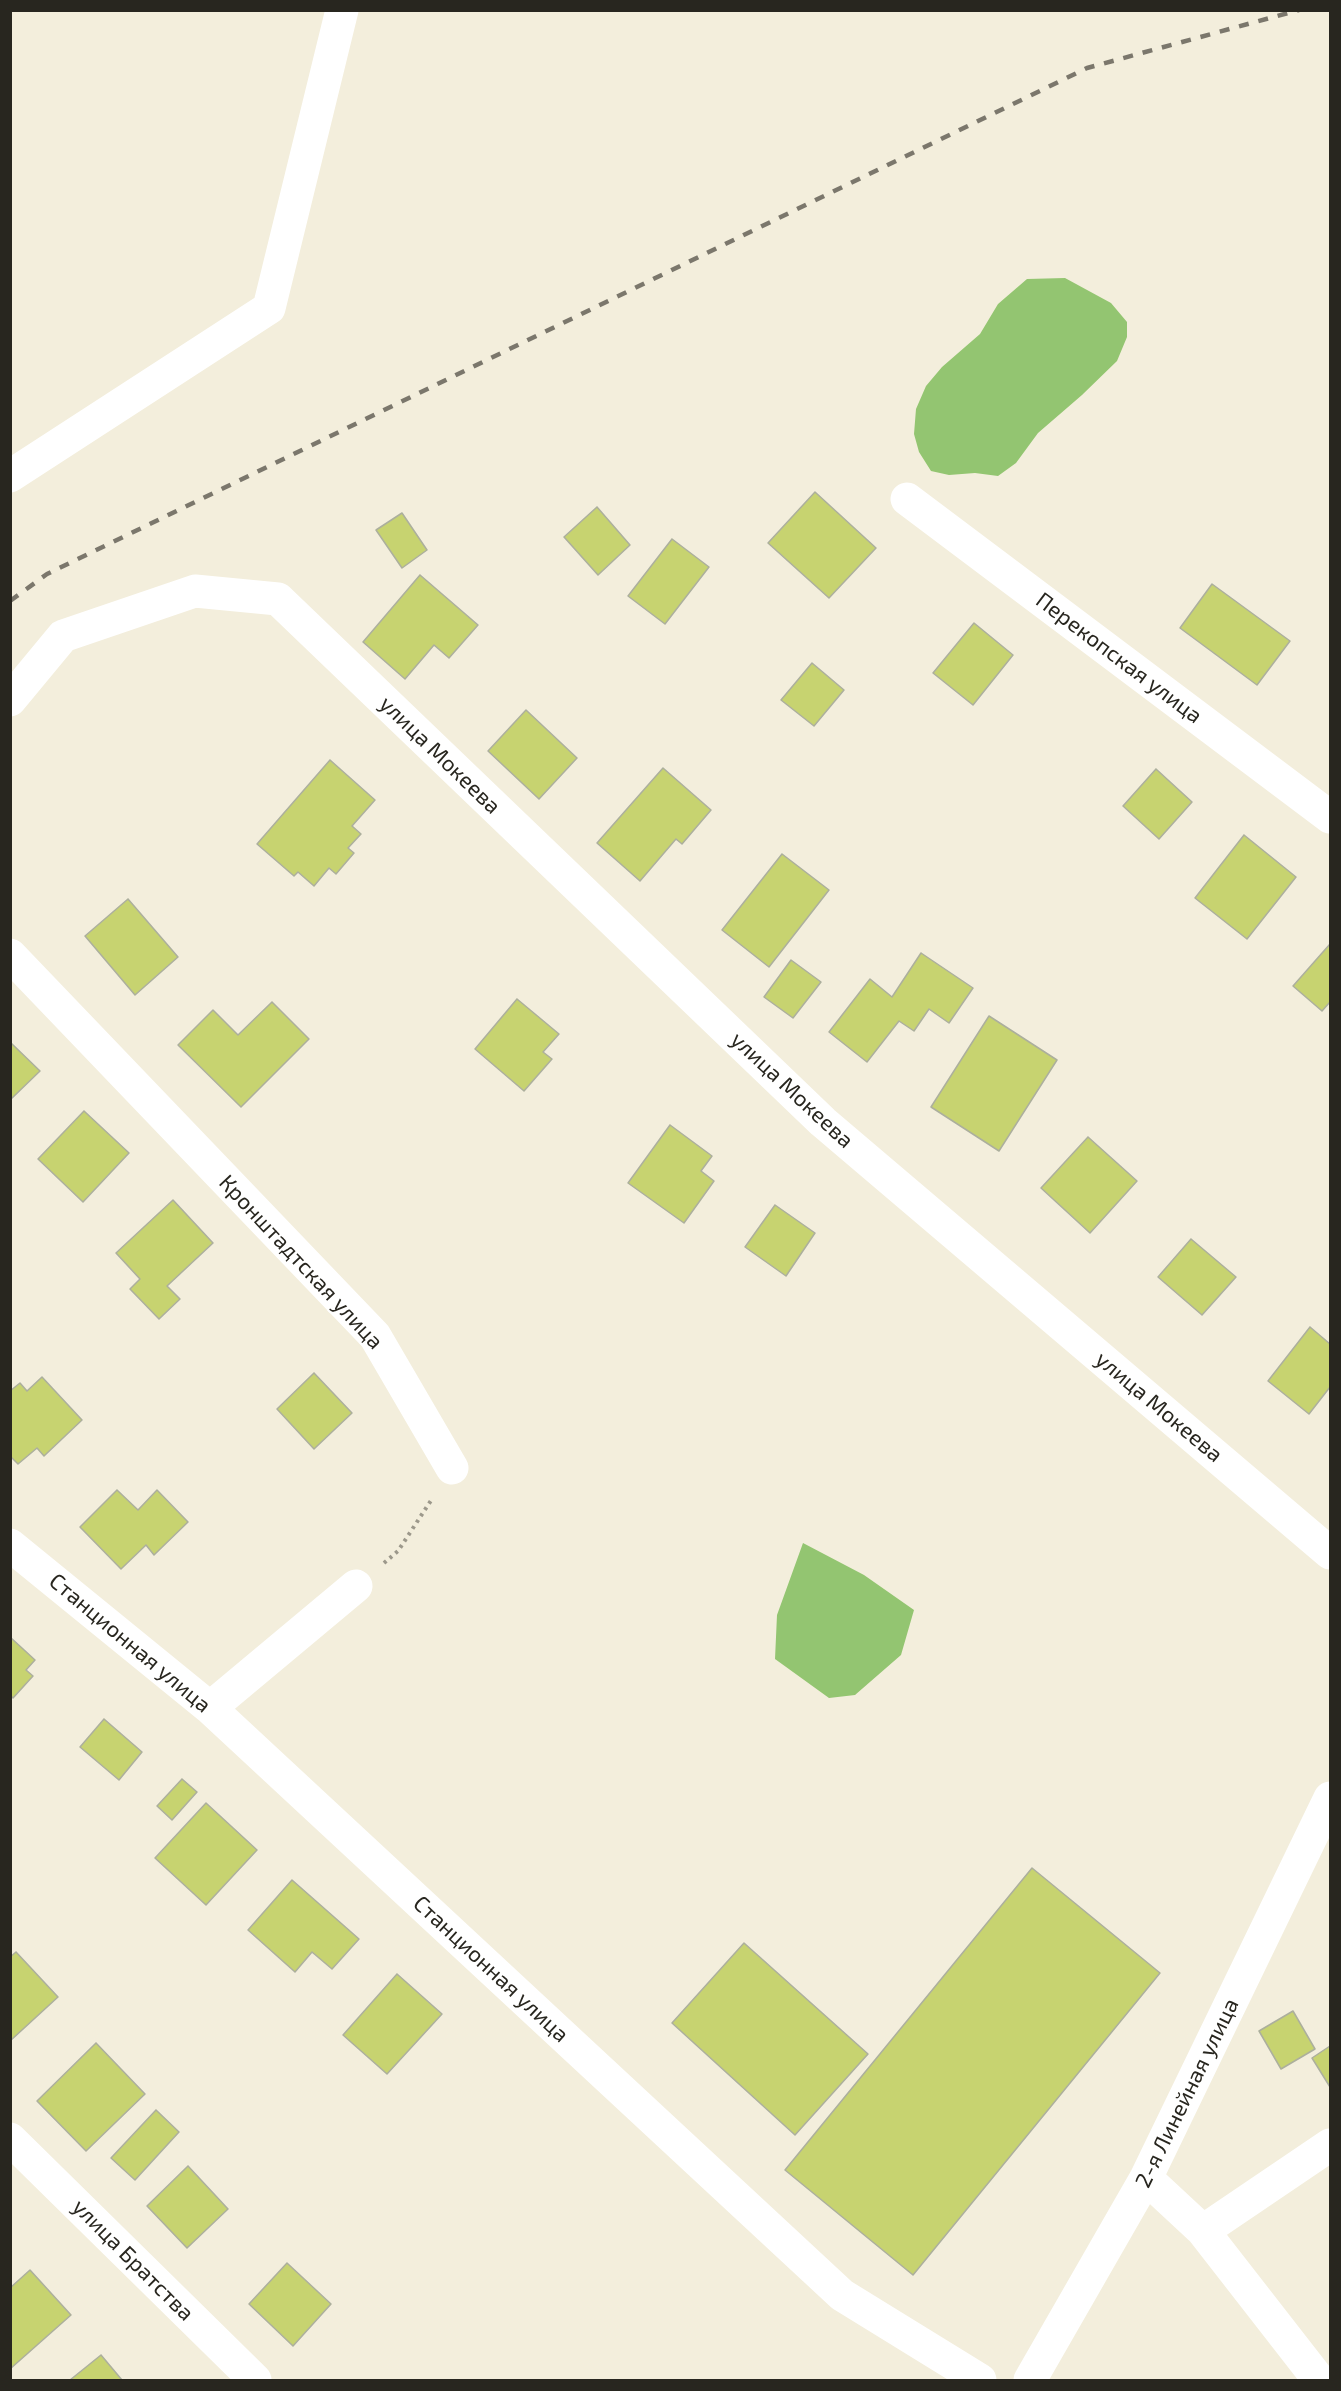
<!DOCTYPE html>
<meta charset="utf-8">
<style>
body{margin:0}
#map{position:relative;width:1341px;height:2391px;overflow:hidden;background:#f3eedc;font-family:"Exo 2",sans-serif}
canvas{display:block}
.frame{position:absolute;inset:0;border:12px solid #28261f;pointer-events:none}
</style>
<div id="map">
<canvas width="1341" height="2391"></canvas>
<div class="frame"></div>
</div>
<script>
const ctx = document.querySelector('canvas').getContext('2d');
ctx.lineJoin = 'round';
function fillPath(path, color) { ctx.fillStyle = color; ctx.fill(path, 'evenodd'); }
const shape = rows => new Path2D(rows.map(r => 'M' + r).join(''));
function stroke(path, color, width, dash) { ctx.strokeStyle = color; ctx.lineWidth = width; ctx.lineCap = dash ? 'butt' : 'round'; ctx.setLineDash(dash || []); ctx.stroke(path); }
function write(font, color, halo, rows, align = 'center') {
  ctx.font = font + ' "Exo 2",sans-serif'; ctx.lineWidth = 4.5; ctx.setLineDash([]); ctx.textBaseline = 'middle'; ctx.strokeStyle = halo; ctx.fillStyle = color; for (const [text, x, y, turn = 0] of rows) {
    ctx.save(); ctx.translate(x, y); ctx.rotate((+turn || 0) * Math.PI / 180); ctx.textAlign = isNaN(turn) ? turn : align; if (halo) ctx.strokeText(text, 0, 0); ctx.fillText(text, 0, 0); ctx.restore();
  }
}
const water = shape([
 [1065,278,1111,303,1127,322,1127,337,1117,361,1082,395,1038,433,1016,463,998,476,975,473,949,475,931,471,919,452,914,434,916,409,926,386,942,367,980,334,998,304,1027,279],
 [803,1543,864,1575,914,1610,901,1655,855,1695,829,1698,775,1659,777,1615]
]);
const building = shape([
 [815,492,876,548,829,598,768,543,815,492],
 [597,507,630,545,598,575,564,537,597,507],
 [402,513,427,550,402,568,376,530,402,513],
 [672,539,709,567,665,624,628,596,672,539],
 [420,575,478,625,449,658,434,645,405,679,363,642,420,575],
 [1212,584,1290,641,1257,685,1180,628,1212,584],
 [974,623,1013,655,973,705,933,673,974,623],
 [812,663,844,690,814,726,781,700,812,663],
 [526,710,577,758,539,799,488,751,526,710],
 [330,760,375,800,352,826,361,834,348,848,354,853,336,874,329,868,314,886,298,872,294,876,257,844,330,760],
 [663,768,711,810,682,844,676,839,640,881,597,843,663,768],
 [1156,769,1192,802,1159,839,1123,806,1156,769],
 [1244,835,1296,877,1247,939,1195,898,1244,835],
 [782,854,829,890,769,967,722,930,782,854],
 [128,899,178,957,135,995,85,936,128,899],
 [1330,944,1330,1002,1322,1011,1293,986,1330,944],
 [921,953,973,988,949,1023,929,1009,914,1031,899,1021,867,1062,829,1032,870,979,892,997,921,953],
 [791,960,821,982,793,1018,764,997,791,960],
 [517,999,559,1034,543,1052,552,1059,524,1091,475,1049,517,999],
 [272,1002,309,1039,241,1107,178,1045,213,1010,238,1035,272,1002],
 [989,1016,1057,1060,999,1151,931,1107,989,1016],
 [10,1042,40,1071,10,1100,10,1042],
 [84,1111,129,1153,83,1202,38,1159,84,1111],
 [670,1125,712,1156,701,1171,714,1181,684,1223,628,1183,670,1125],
 [1088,1137,1137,1181,1090,1233,1041,1188,1088,1137],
 [173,1200,213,1243,167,1286,180,1299,159,1319,130,1289,140,1279,116,1253,173,1200],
 [775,1205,815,1233,786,1276,745,1247,775,1205],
 [1191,1239,1236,1277,1202,1315,1158,1277,1191,1239],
 [1310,1327,1330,1344,1330,1387,1309,1414,1268,1381,1310,1327],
 [314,1373,352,1413,314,1449,277,1409,314,1373],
 [42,1377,82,1420,44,1456,37,1448,18,1464,10,1456,10,1391,20,1383,27,1391,42,1377],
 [117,1490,138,1510,157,1490,188,1522,154,1555,146,1545,121,1569,80,1527,117,1490],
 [10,1637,35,1660,26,1670,33,1676,13,1698,10,1695,10,1637],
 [104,1719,142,1752,119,1780,80,1747,104,1719],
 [182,1779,197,1792,172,1820,157,1806,182,1779],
 [206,1803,257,1850,206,1905,155,1858,206,1803],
 [1032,1868,1160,1973,913,2275,785,2170,1032,1868],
 [292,1880,359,1939,332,1969,312,1952,295,1972,248,1930,292,1880],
 [744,1943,868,2054,795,2135,672,2023,744,1943],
 [16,1952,58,1997,10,2041,10,1957,16,1952],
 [397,1974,442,2014,387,2074,343,2035,397,1974],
 [1293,2011,1315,2049,1281,2069,1259,2031,1293,2011],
 [96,2043,145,2094,86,2151,37,2101,96,2043],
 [1330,2046,1330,2087,1312,2058,1330,2046],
 [156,2110,179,2132,135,2180,111,2158,156,2110],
 [188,2166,228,2209,187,2248,147,2206,188,2166],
 [287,2263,331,2304,293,2346,249,2304,287,2263],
 [30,2270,71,2315,10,2369,10,2288,30,2270],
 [101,2355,122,2380,70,2380,101,2355]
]);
const path = shape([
 [384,1563,398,1551,432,1499]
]);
const minor = shape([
 [10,476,269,308,342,10],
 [907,499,1330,817],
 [10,700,63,636,195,591,278,599,823,1122,1330,1553],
 [10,955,375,1336,452,1468],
 [10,1545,210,1708,842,2295,980,2380],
 [210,1708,356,1586],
 [10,2139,255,2380],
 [1146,2178,1203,2231,1319,2380],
 [1203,2231,1330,2145],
 [1030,2380,1146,2178,1330,1798]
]);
const rail = shape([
 [10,601,47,574,1087,68,1299,10]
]);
const streetNames = [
 ["Перекопская улица",1119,658,37],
 ["улица Мокеева",440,755,44],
 ["улица Мокеева",792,1090,43],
 ["Кронштадтская улица",301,1262,47],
 ["улица Мокеева",1159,1407,40],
 ["Станционная улица",130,1643,40],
 ["Станционная улица",491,1969,43],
 ["2-я Линейная улица",1187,2093,-64],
 ["улица Братства",133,2260,45]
];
fillPath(water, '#93c571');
fillPath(building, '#c7d370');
stroke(building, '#acaf9d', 1.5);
stroke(path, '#9c988b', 4, [3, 4.5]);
stroke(minor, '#fff', 33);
stroke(rail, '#7b776c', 4.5, [10, 10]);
write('22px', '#28261f', '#fff', streetNames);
</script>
